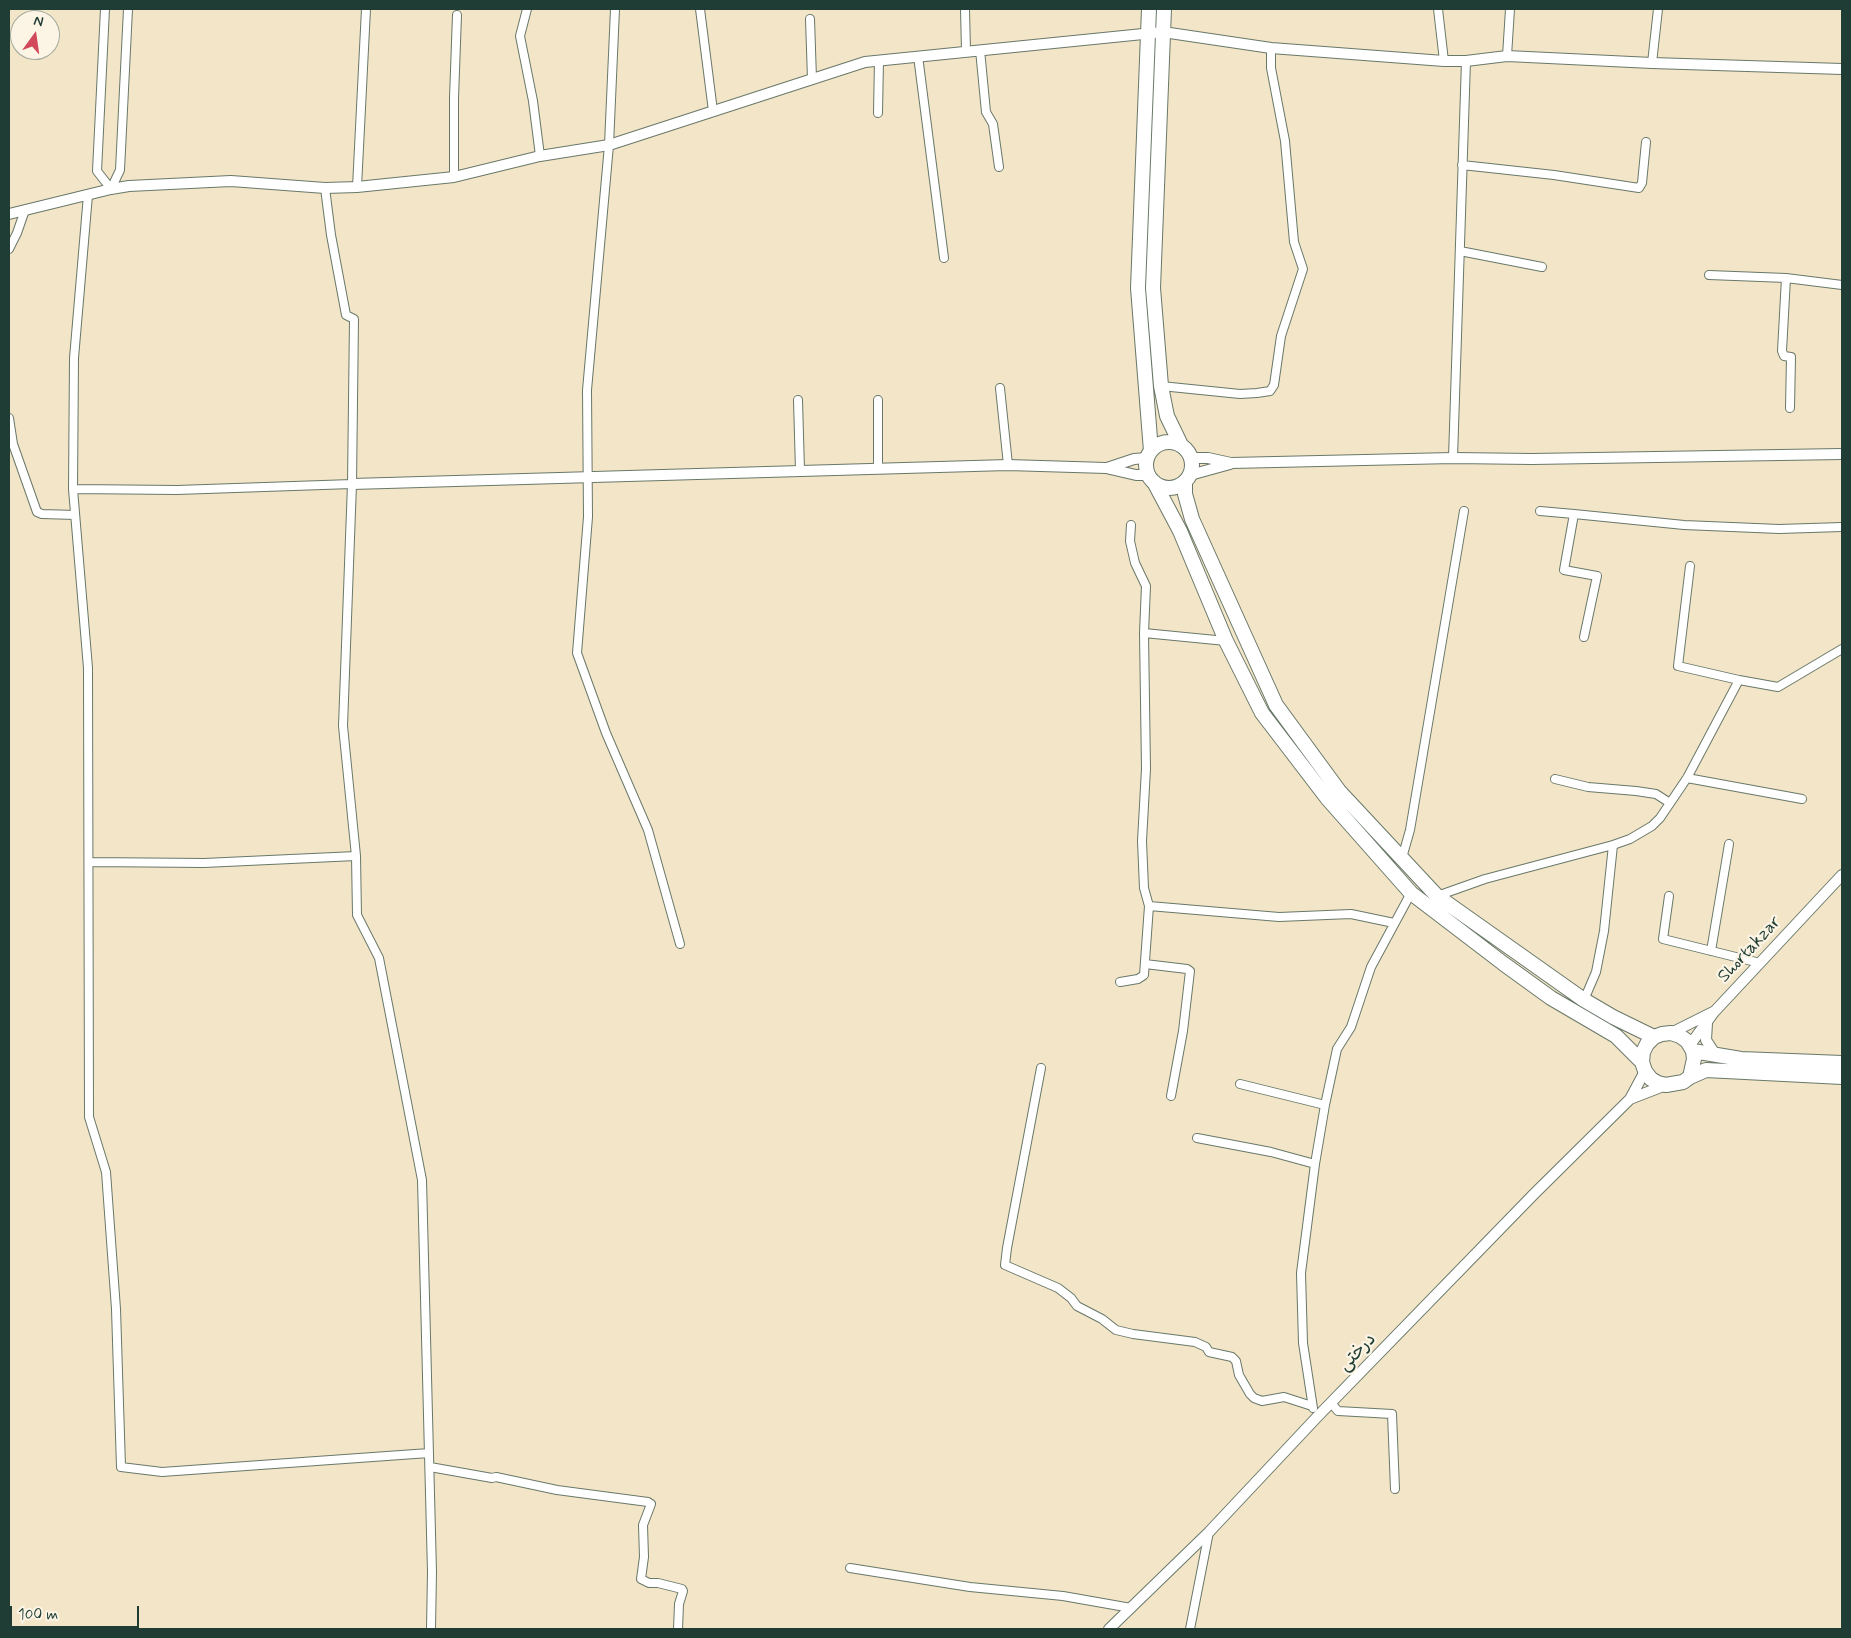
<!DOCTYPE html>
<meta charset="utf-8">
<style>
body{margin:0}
#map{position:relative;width:1851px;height:1638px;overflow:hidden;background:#f2e5c8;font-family:Mynerve,sans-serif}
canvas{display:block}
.frame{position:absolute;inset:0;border:10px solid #1f3d34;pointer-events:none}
.north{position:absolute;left:10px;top:10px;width:50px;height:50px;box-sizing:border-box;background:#fcf5e5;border:1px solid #a4ab9e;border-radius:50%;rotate:14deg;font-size:14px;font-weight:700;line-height:20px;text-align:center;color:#1f3d34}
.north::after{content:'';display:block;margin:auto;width:18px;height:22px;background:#d1495b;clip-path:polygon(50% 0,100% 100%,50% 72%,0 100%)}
.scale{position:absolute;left:10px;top:1606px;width:129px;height:22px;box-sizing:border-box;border:2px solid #1f3d34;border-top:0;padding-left:6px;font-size:15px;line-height:18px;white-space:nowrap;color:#1f3d34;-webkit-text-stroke:4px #fcf5e5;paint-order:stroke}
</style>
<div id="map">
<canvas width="1851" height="1638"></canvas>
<div class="frame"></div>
<div class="north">N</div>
<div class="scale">100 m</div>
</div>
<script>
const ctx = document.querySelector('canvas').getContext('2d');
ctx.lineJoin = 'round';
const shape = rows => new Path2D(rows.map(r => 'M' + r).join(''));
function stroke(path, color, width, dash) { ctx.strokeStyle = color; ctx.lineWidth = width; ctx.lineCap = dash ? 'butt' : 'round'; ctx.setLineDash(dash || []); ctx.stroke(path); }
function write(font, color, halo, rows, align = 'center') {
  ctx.font = font + ' Mynerve,"Playpen Sans Arabic",sans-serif'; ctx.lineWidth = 4.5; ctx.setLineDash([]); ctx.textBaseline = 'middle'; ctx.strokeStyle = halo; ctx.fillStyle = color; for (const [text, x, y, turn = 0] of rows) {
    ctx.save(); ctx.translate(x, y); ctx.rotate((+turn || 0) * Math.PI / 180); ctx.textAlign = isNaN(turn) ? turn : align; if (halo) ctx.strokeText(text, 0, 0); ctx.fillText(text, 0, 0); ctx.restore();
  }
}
const street = shape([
 [105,9,97,171,111,189,120,170,128,9],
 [527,9,520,36,533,101,540,156],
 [615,9,609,145,587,390,588,517,577,653,606,733,648,830,680,944],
 [700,9,713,111],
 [965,9,966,51],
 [1438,9,1444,61],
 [810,19,812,79],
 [980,50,986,112,993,124,999,167],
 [918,56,944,258],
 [1507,56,1510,9],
 [1652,63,1658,9],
 [878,113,879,60],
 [1462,165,1554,175,1639,188,1642,183,1646,142],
 [454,177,454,98,457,15],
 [357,187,366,9],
 [325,188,331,235,346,315,354,319,352,484,343,726,356,856,357,915,379,958,422,1180,432,1572,431,1629],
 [88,195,74,358,73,489,88,668,89,1117,106,1172,116,1309,121,1467,162,1472,429,1453],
 [9,249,17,233,25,210],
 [1460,251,1542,267],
 [1709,275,1786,278,1842,285],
 [1786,278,1782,351,1784,356,1791,357,1790,408],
 [1161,386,1240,394,1257,393,1270,391,1274,385,1281,336,1303,269,1294,242,1285,141,1271,68,1271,48],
 [1000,388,1008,465],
 [798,400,800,471],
 [9,418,13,444,37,512,42,514,75,515],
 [1453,458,1466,61],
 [878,469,878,400],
 [73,489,177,490,352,484],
 [1540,511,1574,514],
 [1131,525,1130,541,1135,563,1146,586,1144,633,1146,769,1142,841,1144,888,1149,906,1279,917,1351,914,1394,923],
 [1690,566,1678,666,1739,680],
 [1144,633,1226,641],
 [1584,637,1597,576,1564,570,1574,514,1684,525,1779,529,1842,527],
 [1687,778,1802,799],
 [1555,779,1588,787,1636,791,1656,794,1670,803],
 [1402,858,1410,830,1464,511],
 [89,862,204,863,356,856],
 [1437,896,1485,879,1613,845,1630,839,1652,826,1660,818,1687,778,1739,680,1778,687,1842,649],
 [1669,896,1663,939,1760,963],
 [1711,951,1729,844],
 [1145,964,1187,969,1190,971,1183,1031,1171,1096],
 [1120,982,1138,979,1144,975,1149,906],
 [1584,1000,1596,972,1604,931,1613,845],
 [1041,1068,1007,1248,1005,1265,1058,1288,1071,1298,1077,1306,1102,1319,1116,1330,1133,1334,1195,1342,1206,1347,1209,1352,1232,1357,1236,1361,1239,1375,1250,1394,1254,1398,1262,1401,1284,1397,1312,1406],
 [1240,1084,1325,1105],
 [1197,1138,1271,1152,1315,1164],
 [1331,1403,1338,1411,1392,1414,1395,1489],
 [1313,1408,1303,1343,1301,1273,1315,1164,1325,1105,1337,1049,1351,1027,1371,967,1411,893],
 [430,1467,492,1478,496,1477,557,1490,648,1502,651,1504,643,1525,644,1557,641,1579,649,1583,658,1583,682,1589,683,1591,679,1604,678,1629],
 [850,1568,970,1587,1063,1596,1131,1608],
 [1190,1629,1209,1532]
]);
const secondary = shape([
 [9,214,111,189,129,186,231,181,325,188,357,187,454,177,540,156,609,145,865,62,1163,32,1271,48,1444,61,1466,61,1507,56,1652,63,1842,69],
 [1191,458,1208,458,1231,463,1453,458,1532,459,1842,454],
 [1107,468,1134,459,1147,458],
 [1190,475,1230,464],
 [352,484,1008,465,1106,468,1136,475,1148,475],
 [1707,1023,1706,1040,1715,1054],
 [1671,1033,1715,1011,1842,875],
 [1690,1045,1714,1012],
 [1630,1099,1645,1071],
 [1109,1629,1209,1532,1318,1416,1534,1194,1630,1099,1666,1085]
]);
const highway = shape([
 [1149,9,1138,288,1151,451],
 [1164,9,1153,288,1161,386,1167,416,1181,445],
 '1146 465a23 23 0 1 1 46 0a23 23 0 1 1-46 0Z',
 [1154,482,1180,531,1226,641,1262,713,1327,798,1411,893,1504,964,1551,998,1616,1036,1642,1062],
 [1185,482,1185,494,1192,519,1276,705,1339,791,1437,896,1584,1000,1613,1017,1654,1037],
 [1671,1033,1680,1036,1687,1041,1693,1051,1694,1059,1690,1077,1683,1082,1666,1085,1658,1083,1651,1079,1645,1071,1642,1062,1643,1052,1647,1044,1654,1037,1662,1034,1671,1033],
 [1693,1051,1741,1059,1842,1063],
 [1690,1077,1706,1070,1842,1077]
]);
const streetNames = [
 ["Shortakzar",1750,950,-47],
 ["درختی",1358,1353,-46]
];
stroke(street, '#697868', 10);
stroke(secondary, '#697868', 12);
stroke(highway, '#697868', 16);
stroke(street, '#fff', 8);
stroke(secondary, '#fff', 10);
stroke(highway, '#fff', 14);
write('18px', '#1f3d34', '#fcf5e5', streetNames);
</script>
